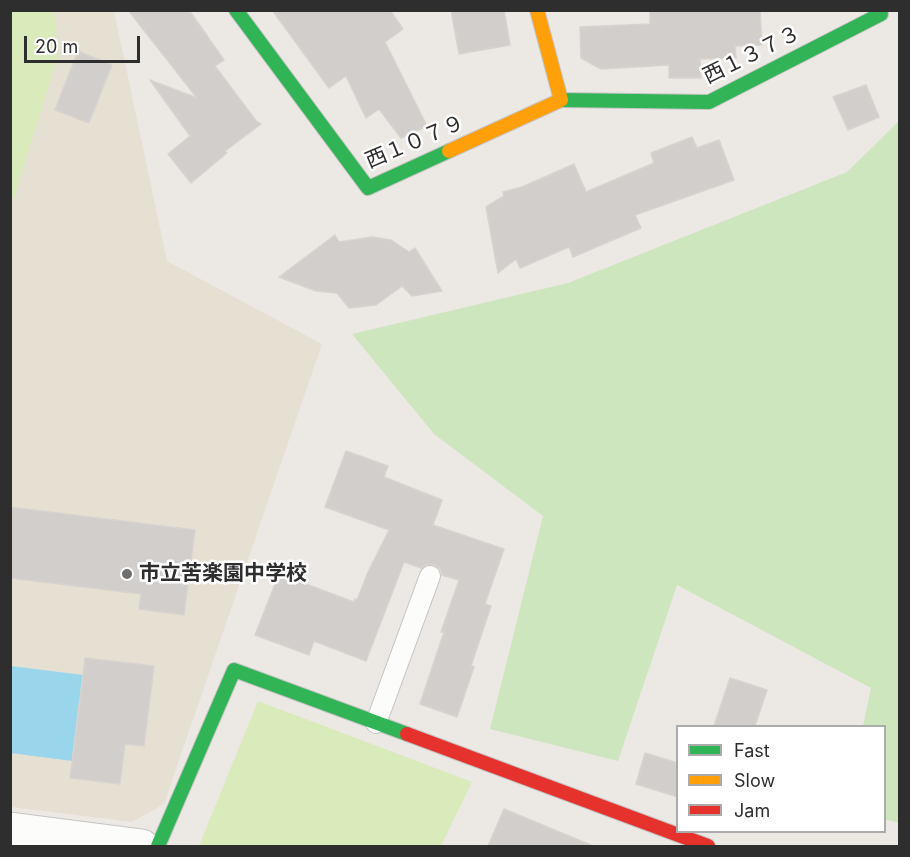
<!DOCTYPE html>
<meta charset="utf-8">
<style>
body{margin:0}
#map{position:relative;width:910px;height:857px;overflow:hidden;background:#ece8e4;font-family:Inter,sans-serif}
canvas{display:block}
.frame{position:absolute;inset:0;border:12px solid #2e2e2e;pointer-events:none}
.legend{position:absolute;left:676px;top:725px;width:210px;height:108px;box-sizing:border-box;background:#fff;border:2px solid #ababab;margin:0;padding:8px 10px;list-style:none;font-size:18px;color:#2e2e2e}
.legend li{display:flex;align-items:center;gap:12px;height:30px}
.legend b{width:30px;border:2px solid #ababab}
.scale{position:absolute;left:24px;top:36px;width:116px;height:27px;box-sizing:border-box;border:3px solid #2e2e2e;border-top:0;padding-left:8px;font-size:18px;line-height:21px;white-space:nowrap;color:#2e2e2e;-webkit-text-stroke:4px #fff;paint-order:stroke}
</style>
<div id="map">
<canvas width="910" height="857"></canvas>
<div class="frame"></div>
<ul class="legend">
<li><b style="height:8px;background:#30b455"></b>Fast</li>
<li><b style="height:8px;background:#ff9f0a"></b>Slow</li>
<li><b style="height:8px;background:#e5322d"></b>Jam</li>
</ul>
<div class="scale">20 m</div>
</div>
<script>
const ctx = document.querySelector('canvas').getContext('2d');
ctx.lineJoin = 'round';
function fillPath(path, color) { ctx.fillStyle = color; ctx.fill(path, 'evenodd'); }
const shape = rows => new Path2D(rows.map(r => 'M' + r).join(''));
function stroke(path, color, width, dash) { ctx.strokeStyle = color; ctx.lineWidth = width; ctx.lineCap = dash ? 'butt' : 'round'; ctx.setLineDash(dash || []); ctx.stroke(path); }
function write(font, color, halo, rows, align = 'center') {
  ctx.font = font + ' Inter,"Noto Sans JP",sans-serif'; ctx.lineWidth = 5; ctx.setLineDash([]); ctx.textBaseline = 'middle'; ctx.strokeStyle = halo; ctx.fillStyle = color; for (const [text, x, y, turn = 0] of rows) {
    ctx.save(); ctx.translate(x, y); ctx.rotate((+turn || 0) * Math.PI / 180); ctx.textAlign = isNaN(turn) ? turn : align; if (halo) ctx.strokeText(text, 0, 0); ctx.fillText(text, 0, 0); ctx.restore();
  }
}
const education = shape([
 [11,11,114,11,167,261,322,344,164,804,132,822,11,807]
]);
const green = shape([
 [899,121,899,823,885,819,884,726,863,726,871,688,677,585,618,761,490,729,543,516,434,434,352,334,568,283,847,172]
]);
const pitch = shape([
 [11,10,54,11,58,55,15,195,11,204],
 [258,701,472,782,441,846,199,846]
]);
const water = shape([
 [11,666,83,675,72,761,11,753]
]);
const building = shape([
 [128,10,189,10,224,60,215,66,257,122,261,124,225,151,227,153,191,183,168,154,190,136,150,80,197,98,128,10],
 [272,10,390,10,403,29,385,42,427,126,401,138,379,109,366,118,346,76,329,88,272,10],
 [451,10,504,10,510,45,459,54,451,10],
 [650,10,760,10,762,45,735,46,736,58,700,59,701,78,669,78,669,65,601,69,581,58,580,27,650,24,650,10],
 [78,51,112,65,89,123,55,110,78,51],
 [866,85,879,117,848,130,833,97,866,85],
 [692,137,697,148,719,140,734,180,635,215,641,228,573,257,569,247,520,268,516,259,498,273,486,207,504,196,503,192,522,187,574,164,586,192,654,163,651,153,692,137],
 [335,235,339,242,372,237,391,240,409,252,415,248,442,291,412,296,402,286,376,305,349,308,337,293,316,291,279,277,335,235],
 [346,451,388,466,384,477,442,500,433,525,504,549,485,604,491,606,471,666,474,667,457,717,420,704,444,632,441,632,459,580,442,575,440,569,435,565,427,564,421,568,404,562,366,661,314,641,309,655,255,635,279,574,354,602,355,599,357,600,368,572,389,530,325,507,346,451],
 [10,507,195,530,184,615,139,609,141,594,10,578,10,507],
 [85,658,154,666,144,746,125,744,120,784,70,778,85,658],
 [730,678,767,690,755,726,714,726,730,678],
 [645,753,678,763,678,797,636,784,645,753],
 [504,809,593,846,488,846,504,809]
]);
const lane = shape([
 [376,723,430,576]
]);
const street = shape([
 [10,829,142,846]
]);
const fast = shape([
 [236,10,368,188,449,151],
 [561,100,709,102,881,14],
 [158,846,234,670,407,734]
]);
const slow = shape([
 [449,151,561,100,537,10]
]);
const jam = shape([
 [407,734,708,846]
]);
const markers = [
 [127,574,6,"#706f6e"]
];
const streetNames = [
 ["西１３７３",752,55,-26],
 ["西１０７９",415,142,-23]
];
const poiNames = [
 ["市立苦楽園中学校",139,574]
];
fillPath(education, '#e6e0d3');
fillPath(green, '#cee6be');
fillPath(pitch, '#d9eabb');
fillPath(water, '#99d6ec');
fillPath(building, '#d1cecb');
stroke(building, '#d7d4d0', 1.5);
stroke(lane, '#c5c4c5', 22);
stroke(street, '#c5c4c5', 35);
stroke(fast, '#c5c4c5', 16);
stroke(slow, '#c5c4c5', 16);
stroke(jam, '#c5c4c5', 16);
stroke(lane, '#fcfcfb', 20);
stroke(street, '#fcfcfb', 33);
stroke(fast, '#30b455', 14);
stroke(slow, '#ff9f0a', 14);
stroke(jam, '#e5322d', 14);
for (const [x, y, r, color] of markers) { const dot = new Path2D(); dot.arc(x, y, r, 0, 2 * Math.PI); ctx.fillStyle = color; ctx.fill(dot); stroke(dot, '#fff', 2); }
write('21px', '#2e2e2e', '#fff', streetNames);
write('bold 21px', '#2e2e2e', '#fff', poiNames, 'left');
</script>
